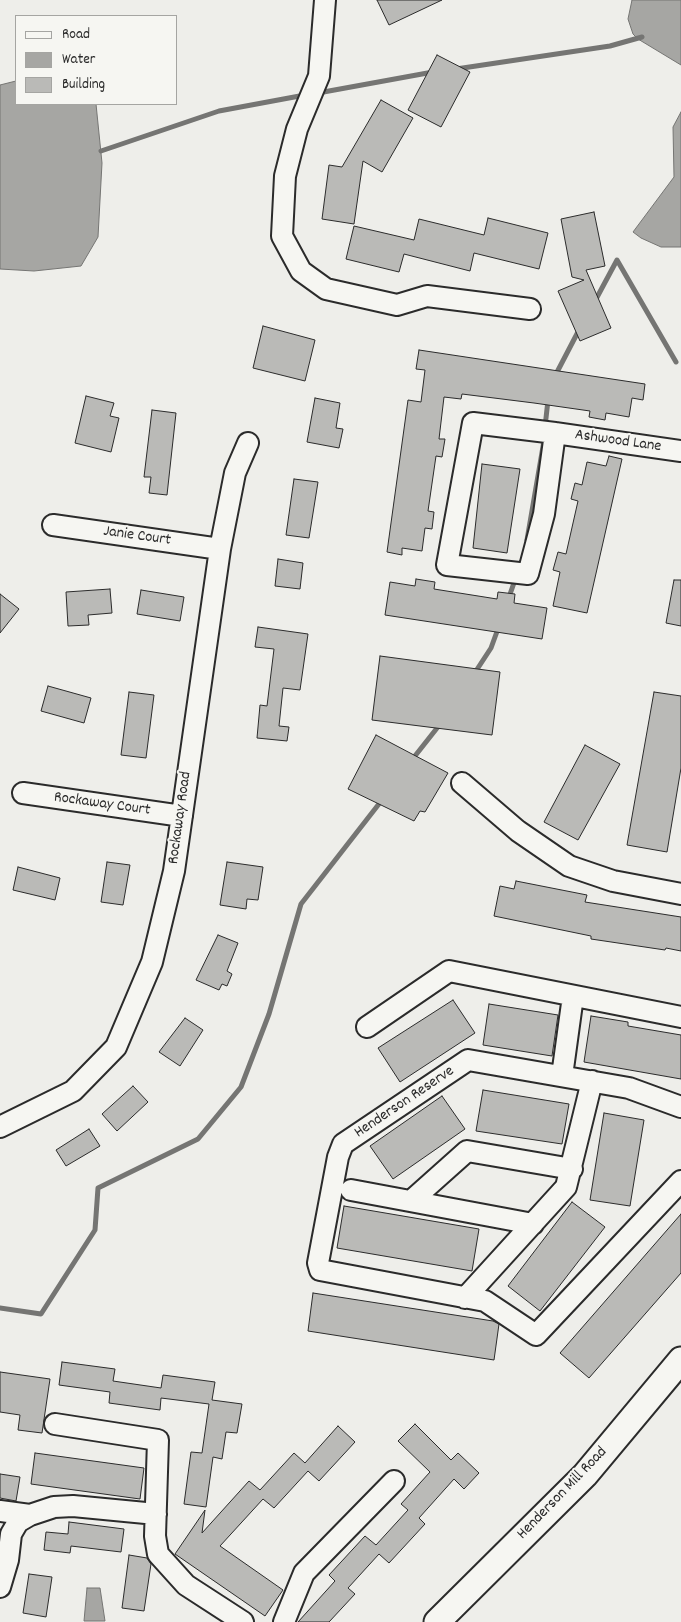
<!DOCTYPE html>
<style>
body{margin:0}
#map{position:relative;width:681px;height:1622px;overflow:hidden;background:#eeeeea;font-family:Dekko,sans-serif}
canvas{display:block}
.legend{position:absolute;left:15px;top:15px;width:162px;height:90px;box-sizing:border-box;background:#f6f6f2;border:1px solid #a5a5a2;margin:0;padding:6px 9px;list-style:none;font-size:15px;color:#2b2b2b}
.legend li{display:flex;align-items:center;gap:10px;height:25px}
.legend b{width:25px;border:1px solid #a5a5a2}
</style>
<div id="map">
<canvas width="681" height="1622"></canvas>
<ul class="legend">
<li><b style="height:6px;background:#f6f6f2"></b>Road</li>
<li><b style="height:14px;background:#a6a6a3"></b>Water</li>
<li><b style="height:14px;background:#babab7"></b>Building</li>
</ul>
</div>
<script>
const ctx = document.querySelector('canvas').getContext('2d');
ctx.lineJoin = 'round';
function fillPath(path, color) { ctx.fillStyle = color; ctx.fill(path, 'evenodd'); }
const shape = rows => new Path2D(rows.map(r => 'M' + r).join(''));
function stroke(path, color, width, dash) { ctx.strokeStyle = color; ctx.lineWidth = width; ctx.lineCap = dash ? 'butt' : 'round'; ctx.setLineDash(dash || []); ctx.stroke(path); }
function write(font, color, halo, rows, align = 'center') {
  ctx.font = font + ' Dekko,sans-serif'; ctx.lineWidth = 4; ctx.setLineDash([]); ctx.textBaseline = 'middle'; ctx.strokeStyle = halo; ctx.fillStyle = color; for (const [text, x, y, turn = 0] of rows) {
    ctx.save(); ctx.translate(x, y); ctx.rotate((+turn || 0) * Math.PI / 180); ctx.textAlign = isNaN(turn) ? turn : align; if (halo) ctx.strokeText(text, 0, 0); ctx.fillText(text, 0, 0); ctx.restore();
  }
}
const water = shape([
 [632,0,681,0,681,65,638,39,633,34,628,19,632,0],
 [16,81,16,104,96,104,102,163,98,237,81,266,34,271,0,269,0,85,16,81],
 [681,112,681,247,661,247,641,238,633,232,674,177,673,127,681,112],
 [87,1588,100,1588,105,1621,84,1621,87,1588]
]);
const stream = shape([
 [456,69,610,46,642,37],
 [318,93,433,72],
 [101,151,219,111,305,95],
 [595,301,617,260,676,362],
 [555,376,580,328],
 [545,427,548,400],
 [527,540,545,435],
 [508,600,516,577],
 [474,674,491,648,499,626],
 [411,761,441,723],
 [0,1308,41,1314,95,1230,98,1188,198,1139,241,1087,269,1014,301,904,382,800]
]);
const building = shape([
 [377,0,442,0,389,25,377,0],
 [437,55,470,72,441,127,408,110,437,55],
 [381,100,413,118,382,172,363,161,354,224,322,219,329,165,342,167,381,100],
 [594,212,605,266,586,270,611,328,580,341,558,291,584,280,572,277,561,219,594,212],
 [488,218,548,233,539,269,474,253,470,271,404,254,399,272,346,259,354,226,414,240,419,219,484,235,488,218],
 [263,326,315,340,305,381,253,368,263,326],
 [419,350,645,384,643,400,632,398,629,417,606,413,605,420,589,417,590,411,534,403,462,394,461,399,444,397,439,439,445,439,442,457,436,456,428,511,434,512,432,529,425,528,422,551,402,548,402,555,387,552,408,400,421,402,425,370,416,369,419,350],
 [86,396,114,403,110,416,119,418,111,452,75,443,86,396],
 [315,398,340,403,336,428,343,429,339,448,307,442,315,398],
 [152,410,176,413,167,495,149,493,151,477,144,477,152,410],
 [609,456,622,459,587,613,553,606,560,572,553,570,558,552,566,554,578,501,571,499,575,483,582,485,587,462,606,466,609,456],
 [482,464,520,469,507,553,473,548,482,464],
 [294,479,318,482,309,538,286,535,294,479],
 [278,559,303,563,300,589,275,586,278,559],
 [416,579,435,582,434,589,497,599,498,592,515,594,514,603,547,608,542,639,385,615,390,582,415,586,416,579],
 [674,580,681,580,681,626,666,623,674,580],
 [110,589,112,613,88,615,89,625,68,626,66,592,110,589],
 [141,590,184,597,180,621,137,614,141,590],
 [0,594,19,609,0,633,0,594],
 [258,627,308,634,300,690,283,688,279,726,289,727,287,741,257,738,260,705,267,706,274,649,255,647,258,627],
 [380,656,500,672,492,735,372,720,380,656],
 [48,686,91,698,84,723,41,711,48,686],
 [129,692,154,695,146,758,121,755,129,692],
 [654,692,681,696,681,768,667,852,627,845,654,692],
 [376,735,448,773,425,812,420,811,414,821,348,789,376,735],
 [585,745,620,764,578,840,544,822,585,745],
 [107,862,130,865,123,905,101,902,107,862],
 [227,862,263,867,258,900,247,899,246,909,220,905,227,862],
 [18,867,60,878,55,900,13,890,18,867],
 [516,881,587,895,585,902,681,917,681,951,666,948,665,950,591,939,591,936,494,916,500,886,514,889,516,881],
 [218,935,238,943,227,971,232,974,227,986,222,984,219,990,196,980,218,935],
 [453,1000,475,1033,400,1082,378,1048,453,1000],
 [489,1004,558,1015,552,1056,483,1045,489,1004],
 [591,1016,628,1022,628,1026,681,1035,681,1079,584,1062,591,1016],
 [185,1018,203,1030,180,1066,159,1052,185,1018],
 [133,1086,148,1102,117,1131,102,1114,133,1086],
 [483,1090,569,1104,562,1144,476,1131,483,1090],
 [442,1096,465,1129,393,1179,370,1146,442,1096],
 [604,1113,644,1120,630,1206,590,1200,604,1113],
 [89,1129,100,1146,66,1166,56,1150,89,1129],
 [572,1202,605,1227,540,1311,508,1286,572,1202],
 [344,1206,479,1229,472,1271,337,1248,344,1206],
 [681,1214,681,1273,589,1378,560,1353,681,1214],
 [313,1293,493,1321,499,1324,494,1360,308,1331,313,1293],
 [62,1362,115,1369,113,1381,161,1388,163,1375,215,1382,212,1400,242,1404,237,1433,226,1432,222,1459,213,1457,206,1507,184,1504,191,1452,202,1453,209,1404,161,1398,160,1410,109,1403,110,1392,59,1385,62,1362],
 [0,1372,50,1379,42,1433,18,1430,20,1415,0,1412,0,1372],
 [415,1424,451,1460,458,1453,479,1473,464,1489,454,1479,419,1518,425,1524,389,1563,379,1554,348,1588,355,1594,329,1622,298,1622,335,1581,329,1575,365,1536,376,1545,408,1510,401,1504,430,1472,398,1441,415,1424],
 [338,1426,355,1442,319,1481,308,1471,274,1508,263,1499,220,1546,283,1590,265,1616,175,1554,205,1510,202,1533,249,1481,260,1490,294,1453,305,1463,338,1426],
 [35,1453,144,1468,140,1499,31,1484,35,1453],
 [0,1474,20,1477,16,1501,0,1498,0,1474],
 [69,1522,124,1529,121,1552,71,1546,70,1553,44,1550,46,1532,68,1534,69,1522],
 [129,1555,147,1558,151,1564,144,1611,122,1608,129,1555],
 [29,1574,52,1577,46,1617,23,1613,29,1574]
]);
const minor = shape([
 [325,0,319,76,297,129,285,176,282,236,301,271,326,289,397,305,427,296,530,309],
 [555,433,544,514,528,574,447,565,473,423,555,433,681,451],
 [53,525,220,549],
 [462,783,518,831,569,866,613,881,681,894],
 [23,793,182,816],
 [367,1027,449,971,681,1017],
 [562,1076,573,996],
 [681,1107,629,1088,468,1060,343,1144,338,1157,318,1263,320,1270,485,1301,536,1335,681,1181],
 [0,1127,73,1091,116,1047,152,962,174,871,220,549,235,473,248,443],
 [351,1190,533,1224],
 [411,1201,467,1151,572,1169],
 [465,1298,566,1187,592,1081],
 [55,1424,158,1440,155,1536,158,1554,186,1585,243,1622],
 [0,1511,30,1515],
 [0,1587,8,1560,11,1534,18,1522,30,1515,54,1507,73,1506,156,1514],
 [284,1622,304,1573,394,1481]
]);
const tertiary = shape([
 [437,1622,585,1475,681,1360]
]);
const streetNames = [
 ["Ashwood Lane",618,442,8],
 ["Janie Court",137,537,8],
 ["Rockaway Court",102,805,8],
 ["Rockaway Road",181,818,-82],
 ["Henderson Reserve",405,1103,-34],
 ["Henderson Mill Road",563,1494,-46]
];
fillPath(water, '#a6a6a3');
stroke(water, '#757573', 1);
stroke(stream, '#757573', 5);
fillPath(building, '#babab7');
stroke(building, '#2b2b2b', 1);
stroke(minor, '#2b2b2b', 24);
stroke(tertiary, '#2b2b2b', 29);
stroke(minor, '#f6f6f2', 20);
stroke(tertiary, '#f6f6f2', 25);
write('16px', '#2b2b2b', '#f6f6f2', streetNames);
</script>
